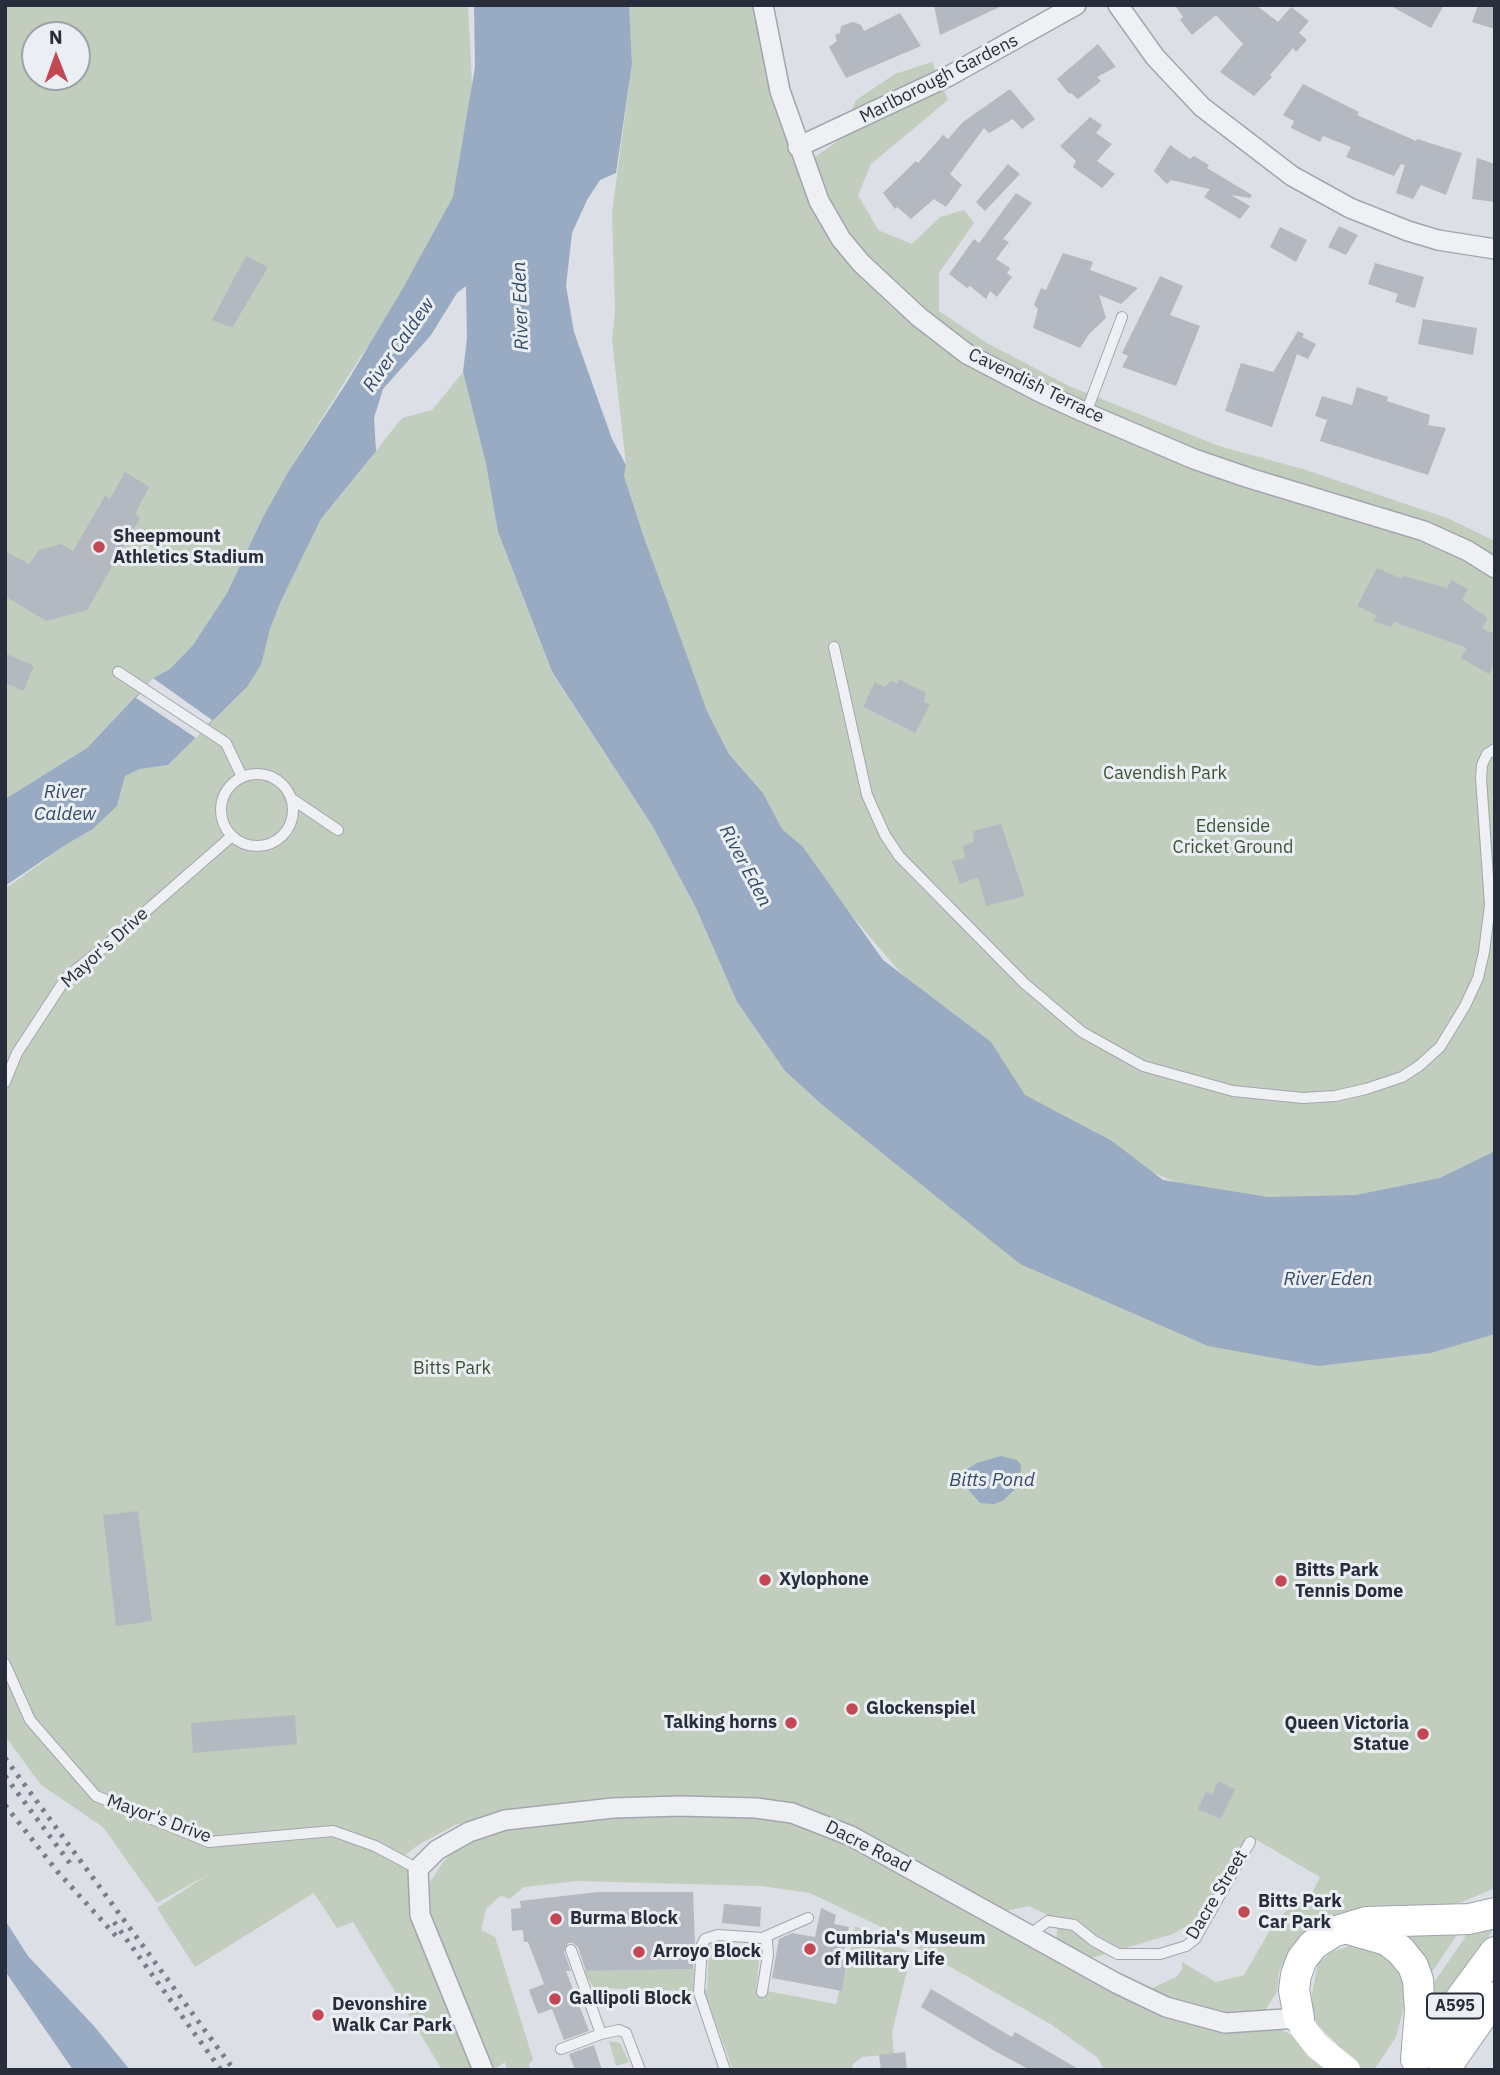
<!DOCTYPE html>
<style>
body{margin:0}
#map{position:relative;width:1500px;height:2075px;overflow:hidden;background:#dcdfe5;font-family:"IBM Plex Sans",sans-serif}
canvas{display:block}
.frame{position:absolute;inset:0;border:7px solid #272d3a;pointer-events:none}
.north{position:absolute;left:21px;top:21px;width:70px;height:70px;box-sizing:border-box;background:#ebeef3;border:2px solid #9da1a9;border-radius:50%;rotate:359deg;font-size:19px;font-weight:700;line-height:28px;text-align:center;color:#272d3a}
.north::after{content:'';display:block;margin:auto;width:24px;height:32px;background:#c44754;clip-path:polygon(50% 0,100% 100%,50% 72%,0 100%)}
</style>
<div id="map">
<canvas width="1500" height="2075"></canvas>
<div class="frame"></div>
<div class="north">N</div>
</div>
<script>
const ctx = document.querySelector('canvas').getContext('2d');
ctx.lineJoin = 'round';
function fillPath(path, color) { ctx.fillStyle = color; ctx.fill(path, 'evenodd'); }
const shape = rows => new Path2D(rows.map(r => 'M' + r).join(''));
function stroke(path, color, width, dash) { ctx.strokeStyle = color; ctx.lineWidth = width; ctx.lineCap = dash ? 'butt' : 'round'; ctx.setLineDash(dash || []); ctx.stroke(path); }
function write(font, color, halo, rows, align = 'center') {
  ctx.font = font + ' "IBM Plex Sans",sans-serif'; ctx.lineWidth = 6; ctx.setLineDash([]); ctx.textBaseline = 'middle'; ctx.strokeStyle = halo; ctx.fillStyle = color; for (const [text, x, y, turn = 0] of rows) {
    ctx.save(); ctx.translate(x, y); ctx.rotate((+turn || 0) * Math.PI / 180); ctx.textAlign = isNaN(turn) ? turn : align; if (halo) ctx.strokeText(text, 0, 0); ctx.fillText(text, 0, 0); ctx.restore();
  }
}
const green = shape([
 [5,5,468,5,474,122,453,237,361,356,288,472,263,517,227,593,193,645,170,669,153,678,87,748,5,799],
 [35,35,77,35,77,77,35,77],
 [629,5,769,5,806,163,838,141,856,100,895,74,932,62,948,100,871,164,858,195,878,230,912,244,940,217,964,210,974,223,939,273,939,311,987,343,1069,386,1219,446,1306,470,1447,518,1495,541,1495,1155,1454,1176,1290,1210,1210,1196,1107,1154,1039,1110,954,1030,894,965,813,870,782,829,763,793,729,754,707,711,673,623,624,476,626,465,612,340,615,312,612,212,632,64],
 [463,372,486,464,498,532,552,673,653,827,696,908,737,1002,785,1071,820,1103,1431,1353,1495,1334,1495,1888,1462,1902,1438,1907,1395,1905,1333,1918,1309,1929,1289,1953,1279,1972,1277,1992,1264,2012,1237,2016,1209,2013,1146,1991,1176,1977,1182,1970,1182,1962,1216,1982,1244,1975,1274,1923,1291,1906,1310,1897,1320,1877,1248,1835,1200,1918,1173,1934,1095,1957,1082,1957,1056,1944,1058,1920,1029,1906,1000,1912,809,1811,512,1812,455,1825,418,1845,403,1857,413,1878,429,1889,430,1882,446,1858,467,1839,492,1830,618,1814,745,1815,784,1820,823,1832,950,1898,1134,1998,1274,2027,1293,2035,1340,2070,1104,2070,1098,2058,1052,2025,877,1925,810,1893,761,1886,577,1881,524,1887,510,1899,502,1896,498,1898,486,1909,481,1930,495,1937,533,2059,529,2064,530,2070,507,2070,505,2062,496,2068,480,2064,480,2070,442,2070,353,1922,337,1928,314,1893,195,1967,157,1908,209,1874,157,1903,103,1827,41,1785,5,1736,5,889,67,844,93,829,117,806,125,776,139,769,168,765,247,687,281,601,321,519,402,418,432,410],
 [855,1926,911,1953,892,2033,894,2054,862,2057,853,2064,852,2070,733,2070,706,1996,689,1991,594,1988,583,1971,695,1969,693,1987,707,1990,709,1945,760,1949,756,1992,767,1991,836,2004,839,1991,842,1991],
 [1460,1926,1457,1935,1428,1978,1374,1927],
 [1495,1927,1440,2007,1434,2004,1433,1984,1464,1939,1467,1931],
 [1368,1945,1386,1950,1412,1977,1396,2037,1374,2070,1362,2070,1347,2060,1335,2042,1317,2025,1310,2005,1318,1963,1332,1952,1349,1946],
 [609,2041,620,2043,629,2062,616,2066]
]);
const water = shape([
 [474,5,629,5,632,64,616,173,600,180,587,200,572,233,566,286,574,332,612,439,626,465,624,476,645,540,707,711,729,754,763,793,782,829,803,847,883,960,991,1042,1025,1095,1112,1141,1163,1180,1268,1197,1356,1195,1440,1178,1495,1151,1495,1334,1431,1353,1318,1366,1208,1346,1020,1264,820,1103,785,1071,737,1002,696,908,653,827,552,672,498,532,486,464,463,372,467,338,466,286,457,293,431,335,383,389,374,418,376,451,321,519,281,601,270,629,261,665,247,687,168,765,140,769,125,776,117,806,93,829,67,844,5,886,5,799,87,748,153,678,170,669,193,645,227,593,263,517,288,472,347,382,403,288,453,197,475,67],
 [1001,1456,1017,1460,1021,1465,1020,1484,1004,1500,994,1504,980,1503,966,1487,964,1478,966,1470,977,1463],
 [5,1920,28,1956,94,2026,130,2070,73,2070,5,1971]
]);
const pier = shape([
 [153,678,212,720,196,738,136,698]
]);
const building = shape([
 [934,5,1004,5,940,35],
 [1175,5,1256,5,1278,22,1291,7,1309,21,1299,33,1307,40,1296,52,1293,48,1270,75,1272,77,1254,96,1220,72,1243,44,1216,15,1192,35,1180,20,1183,17],
 [1389,5,1444,5,1431,28],
 [1478,5,1495,5,1495,29,1472,22],
 [900,13,921,46,846,78,829,47,837,41,835,35,840,33,841,26,853,22,861,25,864,31],
 [1098,44,1116,67,1097,77,1101,81,1078,99,1071,93,1069,94,1057,79],
 [1303,84,1359,112,1357,115,1416,141,1417,139,1462,153,1446,195,1421,185,1413,199,1396,193,1405,165,1401,164,1394,176,1346,157,1351,147,1323,136,1320,142,1291,128,1294,121,1283,115],
 [1010,89,1035,119,1022,129,1013,119,989,133,984,128,950,174,962,185,946,207,934,199,911,219,897,207,895,209,883,193,916,161,918,163,943,135,948,139,963,122],
 [1090,117,1102,125,1096,133,1112,144,1097,161,1115,174,1102,188,1073,167,1076,161,1060,146],
 [1170,145,1190,159,1194,156,1209,165,1207,168,1252,195,1250,198,1231,195,1250,206,1240,219,1204,197,1210,189,1171,180,1167,184,1154,171],
 [1477,158,1495,164,1495,202,1472,199],
 [1008,164,1020,174,985,211,976,202],
 [1016,193,1032,203,1003,239,1009,242,996,259,1010,268,1007,273,1012,277,997,297,990,291,986,299,970,286,967,288,949,274,974,239,979,243],
 [1339,226,1358,235,1346,255,1328,247],
 [1280,227,1307,240,1296,262,1270,247],
 [1063,253,1093,262,1090,270,1138,288,1121,304,1099,295,1106,318,1089,334,1080,348,1033,328,1038,309,1034,305,1041,288,1046,290],
 [246,256,268,267,232,328,212,320],
 [1375,263,1424,277,1415,308,1395,302,1398,294,1368,284],
 [1160,276,1183,286,1170,315,1200,326,1176,386,1122,367,1128,356,1122,353],
 [1423,319,1477,328,1473,355,1418,344],
 [1298,331,1304,334,1302,337,1316,344,1308,359,1297,354,1272,427,1225,411,1241,363,1273,372],
 [1357,387,1388,397,1387,401,1430,415,1428,425,1446,428,1428,475,1320,441,1327,420,1315,416,1322,396,1352,405],
 [125,472,149,487,135,514,140,518,87,610,46,621,5,596,5,551,29,564,39,550,61,544,73,551,105,496,110,499],
 [1377,568,1402,579,1404,576,1447,588,1451,580,1468,589,1462,600,1488,618,1482,628,1495,634,1495,661,1489,674,1461,658,1467,648,1394,622,1391,627,1373,621,1377,616,1357,606],
 [5,653,34,666,23,691,5,683],
 [899,679,926,693,924,702,930,704,915,733,863,707,875,682,885,687,891,680,897,684],
 [1001,824,1025,896,986,906,978,877,960,884,952,861,965,858,963,846,974,842,973,831],
 [138,1511,152,1621,116,1626,103,1515],
 [295,1715,297,1744,193,1753,191,1723],
 [1218,1781,1235,1789,1221,1819,1198,1809,1206,1792,1212,1795],
 [598,1892,693,1892,695,1943,693,1969,586,1971,578,1947,573,1943,568,1943,564,1952,571,1971,566,1971,589,2031,564,2040,552,2009,538,2014,529,1990,544,1984,528,1942,524,1942,523,1930,512,1931,511,1909,521,1908,520,1901],
 [724,1904,761,1907,760,1927,722,1923],
 [821,1908,836,1915,834,1924,849,1927,843,1955,848,1956,842,1991,772,1978,779,1939,792,1933,815,1937],
 [931,1989,1012,2037,1015,2032,1080,2070,1030,2070,993,2050,921,2007],
 [594,2045,602,2070,575,2070,569,2054],
 [905,2052,907,2070,881,2070,879,2055]
]);
const lane = shape([
 [1086,413,1122,317],
 [834,647,867,795,885,835,899,856,1024,983,1082,1032,1143,1066,1233,1091,1303,1098,1335,1096,1366,1089,1402,1077,1419,1066,1440,1047,1465,1006,1478,978,1484,952,1490,905,1481,778,1482,765,1487,754,1495,749],
 [118,672,226,743,242,777],
 '221 810a36 36 0 1 1 72 0a36 36 0 1 1-72 0Z',
 [292,799,338,830],
 [5,1082,17,1053,66,978,114,939,232,836],
 [5,1664,30,1720,96,1796,209,1842,333,1831,375,1846,418,1869],
 [1029,1935,1048,1921,1074,1925,1094,1941,1118,1954,1160,1954,1186,1946,1195,1939,1250,1842],
 [762,1938,808,1918],
 [571,1950,601,2034,619,2030,626,2033,640,2070],
 [561,2049,601,2034],
 [725,2070,699,1993,702,1945,705,1939,718,1935,762,1938,767,1941,768,1955,762,1992]
]);
const street = shape([
 [763,5,780,91,819,201,841,239,861,263,919,317,967,354,1040,392,1086,413,1194,459,1249,478,1424,531,1468,551,1495,568],
 [1118,5,1155,57,1202,107,1292,176,1350,208,1408,231,1438,240,1495,249],
 [798,147,949,76,1076,5],
 [483,2070,420,1915,418,1869,437,1850,469,1832,505,1820,613,1808,680,1806,756,1808,792,1813,851,1836,1116,1983,1166,2007,1225,2023,1299,2018]
]);
const secondary = shape([
 [1299,2018,1303,2028,1317,2046,1347,2070]
]);
const primary = shape([
 [1352,1930,1387,1940,1401,1951,1413,1966,1418,1980,1420,2011,1416,2059],
 [1299,2018,1294,1990,1296,1975,1302,1959,1313,1945,1333,1932,1366,1922,1469,1919,1495,1913],
 [1417,2058,1495,1952],
 [1444,2070,1495,1997]
]);
const rail = shape([
 [5,1758,234,2070],
 [5,1776,72,1866],
 [5,1805,57,1871,116,1936],
 [114,1922,221,2070]
]);
const markers = [
 [99,547,7,"#c44754"],
 [765,1580,7,"#c44754"],
 [1281,1581,7,"#c44754"],
 [852,1709,7,"#c44754"],
 [791,1723,7,"#c44754"],
 [1423,1734,7,"#c44754"],
 [1244,1912,7,"#c44754"],
 [556,1919,7,"#c44754"],
 [810,1949,7,"#c44754"],
 [639,1952,7,"#c44754"],
 [555,1999,7,"#c44754"],
 [318,2015,7,"#c44754"]
];
const shields = [
 [1455,2006,56]
];
const shieldNames = [
 ["A595",1455,2006]
];
const streetNames = [
 ["Marlborough Gardens",939,79,-27],
 ["Cavendish Terrace",1036,386,26],
 ["Mayor's Drive",105,948,-42],
 ["Mayor's Drive",159,1819,20],
 ["Dacre Road",868,1847,27],
 ["Dacre Street",1217,1895,-59]
];
const poiNames = [
 ["Sheepmount",113,537],
 ["Athletics Stadium",113,558],
 ["Bitts Park",1295,1571],
 ["Tennis Dome",1295,1592],
 ["Xylophone",779,1580],
 ["Glockenspiel",866,1709],
 ["Talking horns",777,1723,"right"],
 ["Queen Victoria",1409,1724,"right"],
 ["Statue",1409,1745,"right"],
 ["Bitts Park",1258,1902],
 ["Car Park",1258,1923],
 ["Burma Block",570,1919],
 ["Cumbria's Museum",824,1939],
 ["of Military Life",824,1960],
 ["Arroyo Block",653,1952],
 ["Gallipoli Block",569,1999],
 ["Devonshire",332,2005],
 ["Walk Car Park",332,2026]
];
const parkNames = [
 ["Cavendish Park",1165,774],
 ["Edenside",1233,827],
 ["Cricket Ground",1233,848],
 ["Bitts Park",452,1369]
];
const waterNames = [
 ["River Eden",521,306,-92],
 ["River Caldew",399,345,-55],
 ["River",65,793],
 ["Caldew",65,815],
 ["River Eden",745,866,62],
 ["River Eden",1328,1280],
 ["Bitts Pond",992,1481]
];
fillPath(green, '#c1cebe');
fillPath(water, '#99abc3');
fillPath(pier, '#dcdfe5');
fillPath(building, '#b4b8c1');
stroke(lane, '#a2a6ae', 12);
stroke(street, '#a2a6ae', 22);
stroke(primary, '#9ca3b0', 32);
stroke(lane, '#eef0f4', 10);
stroke(street, '#eef0f4', 19);
stroke(secondary, '#fff', 26);
stroke(primary, '#fff', 30);
stroke(rail, '#777e8d', 5, [3.5, 7]);
for (const [x, y, r, color] of markers) { const dot = new Path2D(); dot.arc(x, y, r, 0, 2 * Math.PI); ctx.fillStyle = color; ctx.fill(dot); stroke(dot, '#ebeef3', 2.5); }
for (const [x, y, w] of shields) { const box = new Path2D(); box.roundRect(x - w / 2, y - 12.5, w, 25, 5); ctx.fillStyle = '#ebeef3'; ctx.fill(box); stroke(box, '#272d3a', 2); }
write('bold 16px', '#272d3a', null, shieldNames);
write('18px', '#272d3a', '#ebeef3', streetNames);
write('bold 18px', '#272d3a', '#ebeef3', poiNames, 'left');
write('18px', '#3a5535', '#ebeef3', parkNames);
write('italic 19px', '#344a6b', '#ebeef3', waterNames);
</script>
